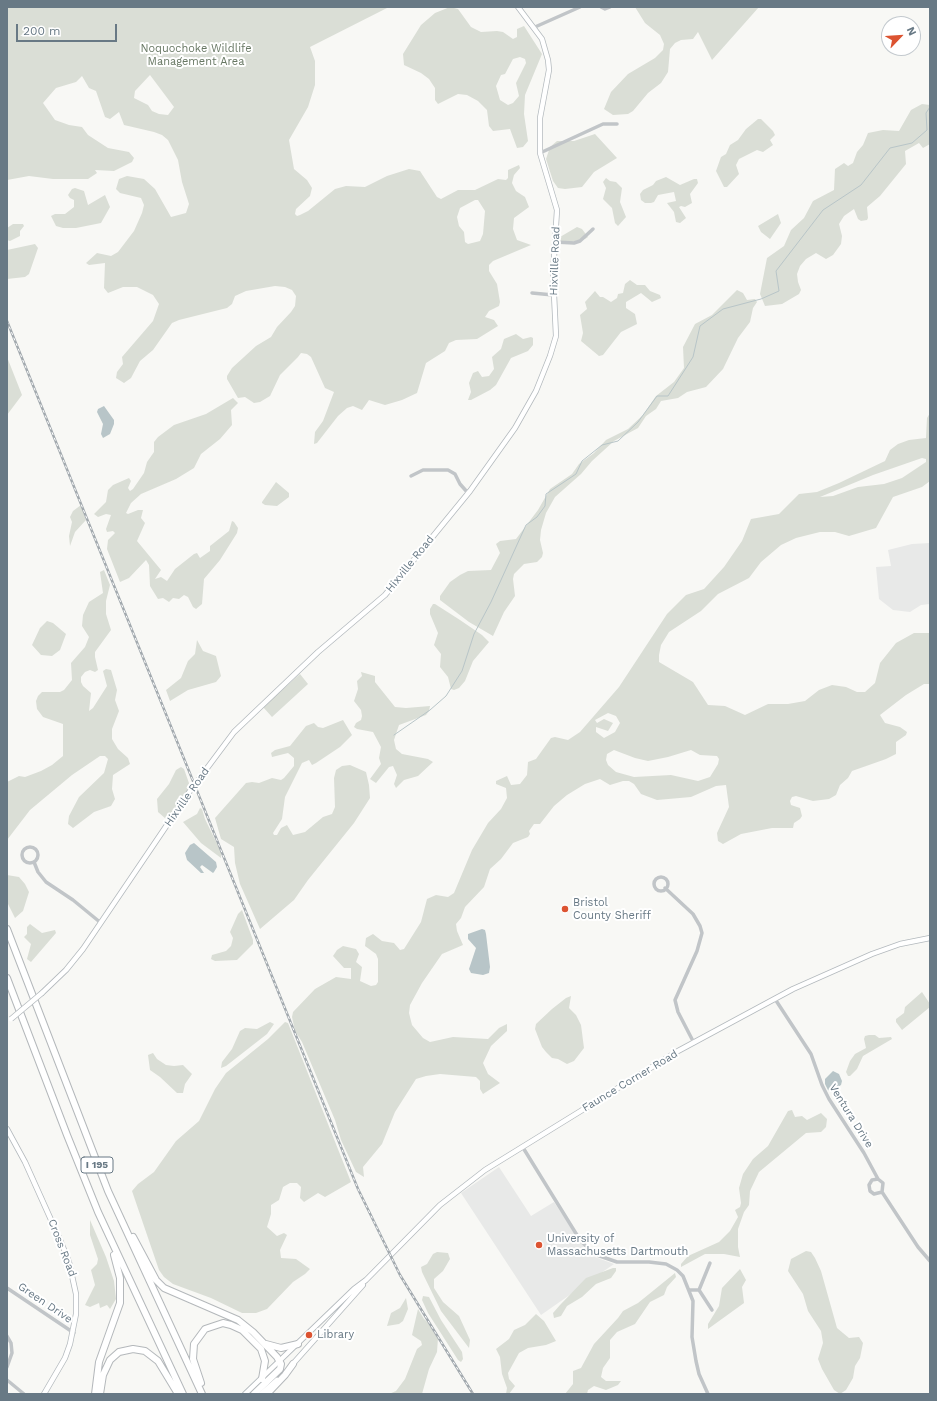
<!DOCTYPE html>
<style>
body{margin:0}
#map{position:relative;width:937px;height:1401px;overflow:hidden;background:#f8f8f5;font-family:"Work Sans",sans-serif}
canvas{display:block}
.frame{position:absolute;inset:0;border:8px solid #687985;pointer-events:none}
.north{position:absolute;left:881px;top:16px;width:40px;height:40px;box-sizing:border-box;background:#fff;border:1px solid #c3c9ce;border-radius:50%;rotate:65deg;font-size:11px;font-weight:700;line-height:16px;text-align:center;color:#687985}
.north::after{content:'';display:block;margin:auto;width:14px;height:18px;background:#dc5331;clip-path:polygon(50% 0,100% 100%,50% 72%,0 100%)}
.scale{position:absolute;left:16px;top:24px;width:101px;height:18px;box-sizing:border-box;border:2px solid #687985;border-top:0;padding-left:5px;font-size:12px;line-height:14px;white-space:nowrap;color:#687985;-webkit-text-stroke:3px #fff;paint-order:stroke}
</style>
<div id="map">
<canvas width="937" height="1401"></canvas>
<div class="frame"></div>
<div class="north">N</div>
<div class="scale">200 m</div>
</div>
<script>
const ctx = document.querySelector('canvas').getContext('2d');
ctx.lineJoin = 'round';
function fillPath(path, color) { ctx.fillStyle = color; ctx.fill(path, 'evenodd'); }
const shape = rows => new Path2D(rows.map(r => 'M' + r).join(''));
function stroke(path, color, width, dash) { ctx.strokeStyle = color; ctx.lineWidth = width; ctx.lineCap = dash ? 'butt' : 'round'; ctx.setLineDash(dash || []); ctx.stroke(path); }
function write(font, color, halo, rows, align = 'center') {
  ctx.font = font + ' "Work Sans",sans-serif'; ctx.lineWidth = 4; ctx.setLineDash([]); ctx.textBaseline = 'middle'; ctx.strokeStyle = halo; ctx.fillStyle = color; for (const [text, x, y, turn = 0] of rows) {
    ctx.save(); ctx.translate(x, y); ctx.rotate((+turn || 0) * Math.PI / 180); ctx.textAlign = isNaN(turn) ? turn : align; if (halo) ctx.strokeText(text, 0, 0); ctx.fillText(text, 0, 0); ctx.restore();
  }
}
const built = shape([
 [930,543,930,604,921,605,910,612,893,610,879,599,876,567,891,566,888,550,912,544],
 [499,1167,531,1216,554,1202,586,1250,595,1257,614,1264,541,1315,461,1193]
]);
const green = shape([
 [7,7,389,7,310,47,315,61,315,85,308,107,289,140,294,169,307,180,312,188,310,196,296,209,295,214,297,216,300,215,308,211,335,189,346,186,365,187,387,176,409,169,420,171,437,197,441,199,458,190,475,190,498,179,506,180,508,178,508,170,519,165,520,168,514,175,512,183,516,191,525,197,529,207,514,218,513,229,517,240,531,245,493,261,489,265,489,271,497,284,500,302,499,306,489,311,485,317,494,320,498,326,477,339,456,340,449,343,445,351,426,363,417,393,402,400,385,405,369,400,362,410,353,406,347,408,338,416,317,443,314,444,315,432,323,421,334,392,325,388,311,357,307,354,301,353,298,357,280,375,270,396,260,402,254,403,245,397,238,398,227,379,227,376,232,368,256,346,271,337,277,327,291,312,295,306,296,296,292,290,285,287,275,286,246,291,235,296,232,304,227,308,179,320,172,323,153,350,140,361,131,378,124,383,116,378,117,372,123,364,122,357,153,321,159,304,153,295,137,287,123,287,108,293,104,288,105,263,89,265,86,263,97,253,111,256,118,252,134,231,142,213,144,205,141,198,120,193,116,189,119,179,127,176,144,179,155,189,171,217,186,213,189,204,182,182,178,160,168,140,162,135,154,132,124,125,119,112,110,119,105,117,96,91,89,88,82,76,76,82,56,88,43,103,55,120,69,125,82,127,88,135,108,148,129,152,134,158,132,162,114,171,95,170,97,173,88,179,53,179,29,176,7,180],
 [150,75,174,107,168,115,159,114,152,111,148,105,134,98,135,91],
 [475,200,478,200,485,211,483,234,480,241,468,244,465,242,464,232,459,226,457,217,460,208],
 [450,7,458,9,471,27,481,32,497,31,503,32,513,39,517,37,517,29,524,26,542,54,525,95,524,114,528,141,523,147,517,148,510,129,493,131,489,126,487,110,478,101,467,95,458,94,438,104,435,100,435,88,429,79,421,73,404,65,403,54,421,25,435,13],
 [520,57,525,59,526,63,516,83,519,96,513,103,508,105,500,100,496,86,501,75,505,74,513,59],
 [635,7,759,7,712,60,698,32,693,39,681,40,675,43,670,49,668,72,661,83,648,93,633,111,628,114,613,115,604,109,611,92,628,74,655,58,663,50,664,44,660,35,645,23],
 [922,104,930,105,930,144,923,148,919,143,905,151,906,164,880,196,867,207,868,218,867,220,861,221,858,219,854,209,844,216,839,224,842,236,841,244,833,255,826,259,816,253,806,259,800,266,797,274,798,282,801,290,799,294,782,304,765,306,760,294,767,258,784,246,791,230,804,218,813,201,834,190,835,169,844,163,848,166,853,163,857,152,863,145,868,133,883,130,899,131,911,110],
 [758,119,761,119,773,131,775,135,770,140,773,145,763,152,757,150,739,159,736,165,739,174,727,187,724,187,716,171,721,157,726,154,730,145,738,140,746,129],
 [595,134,617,158,594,172,582,187,565,189,558,188,553,181,546,159,550,147,557,141,574,141],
 [666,177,680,185,694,179,697,179,698,183,690,194,692,203,685,207,681,206,679,207,686,218,680,223,676,222,674,212,667,203,676,201,674,192,658,195,654,202,651,203,645,203,641,200,640,194,643,190,653,185,656,181],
 [606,178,610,181,616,182,622,188,620,202,626,217,618,226,615,223,612,208,603,199,606,188,603,182],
 [75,188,84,191,88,205,105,195,110,207,101,223,76,228,63,228,56,226,51,216,55,214,65,214,74,207,74,200,70,198,68,195,72,189],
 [778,214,781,223,770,239,761,232,758,226],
 [13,224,23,224,24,226,20,231,20,236,10,241,7,240,7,228],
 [577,227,582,229,588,237,585,239,562,244,560,237],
 [35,244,38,248,29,274,25,277,7,279,7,250],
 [630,280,637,285,645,285,650,291,660,295,661,298,652,302,641,293,626,302,626,308,635,314,637,324,621,332,603,355,599,356,581,341,583,333,580,315,587,309,585,302,595,291,600,297,603,297,611,302,617,298,618,294,623,293,625,284],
 [737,290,743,293,747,300,755,299,757,302,753,308,750,322,738,338,723,369,706,387,687,392,678,398,661,401,656,409,646,416,638,428,614,441,592,461,581,474,555,497,546,513,541,530,540,540,543,553,542,557,537,562,524,564,514,574,513,579,515,596,504,612,493,636,469,622,440,600,440,596,450,582,460,575,468,571,491,570,500,553,496,544,500,541,516,539,538,510,550,489,572,474,579,464,594,453,606,440,628,429,643,415,656,396,674,382,684,368,683,347,695,324,712,315],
 [516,334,523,339,531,337,533,338,533,345,528,351,511,358,496,385,490,390,471,400,468,400,471,392,469,383,473,373,478,371,482,377,489,376,494,369,492,357,501,349,504,339],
 [7,357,22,395,7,415],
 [233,398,238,403,231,410,232,425,220,439,201,454,194,468,176,479,141,494,131,503,126,513,128,514,138,510,143,510,141,518,145,523,137,541,161,570,155,579,161,577,167,581,175,569,194,554,197,553,200,558,210,551,210,546,229,531,232,521,234,522,238,528,237,533,220,560,204,579,202,604,196,609,193,607,188,597,184,595,179,599,173,598,169,602,163,598,158,599,150,586,149,565,146,560,129,578,120,582,107,549,108,540,115,533,113,531,107,532,106,529,111,515,106,514,98,517,94,514,106,502,108,490,113,485,129,478,131,481,128,488,130,491,133,489,144,473,147,462,154,452,154,442,158,437,174,425,206,414],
 [930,413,930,481,922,487,893,497,876,528,849,536,835,532,820,532,796,538,781,545,761,562,749,578,718,594,701,611,669,632,661,645,659,655,659,662,693,682,708,705,725,706,745,715,768,704,788,704,805,701,819,690,832,685,846,687,857,692,865,692,875,683,880,663,896,643,914,633,930,633,930,684,924,684,906,695,880,715,885,723,900,727,907,732,906,735,896,742,896,754,886,759,852,771,848,778,840,785,836,795,829,799,813,801,796,796,792,797,790,801,791,805,800,808,802,816,800,819,794,823,793,828,772,828,741,834,723,844,718,841,717,833,729,807,726,785,716,786,691,797,657,800,641,794,634,784,629,781,623,781,610,785,600,779,585,784,567,795,554,806,540,824,534,824,529,831,530,834,528,837,513,843,501,859,490,869,484,887,465,907,461,918,456,924,457,931,463,945,442,954,422,983,410,1005,409,1013,412,1025,423,1038,430,1042,453,1037,488,1039,499,1028,507,1024,507,1031,491,1046,483,1063,488,1074,500,1083,483,1094,480,1089,480,1081,476,1077,440,1074,426,1076,416,1079,395,1112,382,1144,363,1167,364,1177,356,1172,341,1140,335,1120,302,1042,295,1031,292,1017,293,1012,315,989,336,977,351,979,351,968,344,968,333,956,337,950,343,946,356,949,359,954,356,962,362,967,360,981,371,986,376,985,378,982,378,959,376,954,365,946,366,938,373,934,382,941,394,943,400,950,404,949,421,922,427,899,436,895,448,897,454,893,472,850,488,823,501,809,507,798,506,788,496,784,496,781,507,776,511,785,520,784,527,775,528,762,536,759,551,738,555,737,568,740,580,732,619,687,667,614,686,595,704,589,724,567,742,541,751,519,779,514,799,494,817,492,839,483,885,461,890,450,898,444,909,440,926,438,927,418],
 [922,458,926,459,926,462,902,478,884,484,858,487,833,496,820,497,873,475],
 [608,713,616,716,620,723,615,732,604,738,596,732,596,727,608,731,613,723,604,719,597,723,595,720],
 [614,750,635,758,648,761,668,757,691,750,700,755,717,756,719,759,718,764,710,777,698,781,671,775,634,777,616,772,608,765,606,760,607,754],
 [276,482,289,493,289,497,277,506,265,505,262,503,262,502],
 [81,505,86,520,75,532,70,546,69,536,72,522,70,517,73,511],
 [104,570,110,585,106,601,106,614,111,630,95,652,95,657,98,670,95,672,90,670,85,672,81,677,81,682,83,686,91,693,89,711,93,708,107,686,103,671,106,669,111,670,117,690,115,700,119,711,112,729,112,739,118,749,128,758,130,764,113,775,112,789,115,799,111,806,94,812,73,828,68,824,69,816,79,797,104,773,108,759,105,756,100,756,72,775,30,810,7,840,7,782,19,776,25,777,41,771,52,765,63,756,63,724,43,717,37,709,36,701,38,696,42,692,60,692,64,690,72,680,71,663,85,647,89,637,82,626,83,615,89,602,103,593,100,572],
 [433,604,435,604,460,620,482,635,489,642,473,661,465,681,459,688,454,690,451,689,448,677,440,667,441,654,434,645,438,633,430,614,430,609],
 [47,621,53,623,66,634,60,650,52,656,41,655,32,645,40,628],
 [197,640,203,651,216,656,221,676,216,682,188,690,170,701,166,690,181,678,188,661,195,654],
 [361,672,375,676,375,682,395,707,406,708,430,706,429,711,426,715,399,725,394,740,396,749,402,754,428,759,433,762,418,776,404,780,396,788,394,784,397,775,393,766,389,767,376,783,370,779,381,764,379,758,381,747,373,732,357,729,354,727,356,723,361,720,362,716,361,710,354,701,358,689,357,681,362,676],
 [300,674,308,684,272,717,263,707],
 [343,720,352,735,340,747,316,763,312,765,309,760,302,763,285,797,282,819,273,833,274,835,277,835,281,828,287,825,293,835,305,832,323,817,332,814,335,807,334,778,336,770,342,766,350,765,366,772,369,785,370,798,354,823,308,880,294,900,260,929,240,884,235,863,234,847,221,839,215,818,246,783,252,782,259,783,272,778,281,780,284,778,294,766,294,758,288,753,272,757,271,753,275,750,290,746,306,726,314,723,318,727,323,728],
 [181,767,184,769,190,786,171,816,166,819,158,812,157,799,169,784,176,770],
 [200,808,202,809,205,819,221,852,221,858,201,843,183,822,197,814],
 [7,875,19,877,25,884,29,892,23,911,15,918,7,902],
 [242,910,253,940,253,944,237,960,215,961,211,959,212,955,226,951,231,946,233,938,230,932,238,914],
 [30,924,42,933,55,930,56,933,31,962,27,959,31,944,24,937,27,934,27,927],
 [922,992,930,1004,930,1007,902,1030,896,1022,896,1019,904,1013,905,1007],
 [571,996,569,1008,576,1015,581,1025,584,1048,574,1061,567,1064,558,1059,552,1058,546,1052,542,1047,535,1029,536,1024,552,1009,566,998],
 [270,1022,274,1024,267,1034,226,1066,221,1068,222,1062,232,1049,240,1031,245,1028,257,1029],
 [285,1022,288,1023,351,1182,325,1197,318,1193,304,1202,300,1198,301,1187,297,1183,290,1183,283,1187,279,1200,271,1205,271,1214,267,1227,277,1236,284,1233,287,1235,280,1250,281,1258,296,1259,310,1269,305,1274,293,1282,267,1309,256,1313,242,1313,211,1298,173,1284,164,1277,159,1270,132,1191,138,1184,154,1172,176,1141,199,1121,215,1089,226,1073,268,1039],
 [869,1035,875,1035,879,1038,891,1037,892,1039,863,1056,857,1069,850,1076,848,1076,846,1072,850,1061,855,1054,866,1048,864,1039,865,1036],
 [153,1053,157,1059,166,1065,174,1066,183,1065,192,1074,185,1084,183,1093,177,1093,160,1077,150,1070,148,1055],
 [792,1110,795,1117,802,1116,807,1120,821,1113,827,1119,826,1127,821,1132,806,1133,759,1172,750,1191,749,1205,744,1212,738,1229,738,1247,740,1257,724,1254,705,1254,681,1267,681,1264,688,1256,719,1242,730,1231,738,1217,735,1210,740,1207,741,1203,739,1188,743,1174,753,1159,768,1146,788,1111],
 [90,1220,106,1257,114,1281,116,1299,110,1309,107,1305,100,1308,99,1303,90,1307,85,1305,95,1285,91,1270,97,1264,98,1259,90,1235],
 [806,1251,811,1252,815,1258,821,1271,837,1328,849,1338,859,1337,863,1343,860,1358,855,1366,853,1378,846,1390,840,1394,834,1390,822,1369,818,1359,823,1343,821,1331,808,1311,803,1294,788,1271,791,1259],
 [437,1252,448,1253,450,1259,443,1271,434,1279,434,1288,443,1302,459,1316,470,1340,469,1348,441,1311,422,1272,421,1267,427,1264,433,1254],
 [613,1268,616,1268,616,1271,611,1278,596,1284,582,1297,567,1306,561,1316,554,1318,553,1313,560,1305,586,1278],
 [740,1269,746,1280,742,1287,744,1303,708,1329,708,1324,719,1306,722,1288],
 [675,1273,676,1277,667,1287,664,1295,650,1302,635,1324,617,1332,610,1340,610,1358,603,1368,601,1377,606,1381,621,1381,618,1385,606,1390,594,1386,588,1390,587,1394,565,1394,573,1384,573,1371,581,1368,594,1344,618,1318,623,1311,638,1303],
 [423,1296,429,1297,441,1320,462,1352,463,1359,461,1362,458,1360,428,1313,422,1300],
 [406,1298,408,1309,403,1321,399,1324,387,1326,391,1313,400,1308],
 [418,1309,424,1319,433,1327,438,1338,437,1352,429,1369,422,1394,389,1394,396,1391,405,1379,417,1349,422,1345,421,1341,412,1335],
 [536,1314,544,1321,556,1341,546,1345,528,1348,519,1353,508,1373,509,1379,515,1386,509,1394,506,1394,507,1388,502,1374,500,1357,496,1349,509,1339,514,1330,525,1325]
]);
const water = shape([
 [104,406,114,420,114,424,110,434,103,438,101,434,103,424,97,412,98,409],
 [194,843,216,862,217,867,214,872,213,873,202,865,200,867,204,873,201,873,187,860,185,853,190,845],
 [482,929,485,930,486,934,490,967,489,973,483,975,471,973,469,969,476,948,468,939,468,934],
 [833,1071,839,1074,842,1081,841,1085,831,1091,828,1090,825,1084,825,1079]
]);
const stream = shape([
 [394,735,430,710,446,696,462,671,474,634,491,602,526,525,537,517,545,506,546,494,576,474,582,461,602,445,618,441,638,422,657,396,668,396,693,357,700,326,723,309,761,299,779,291,776,271,823,210,861,185,890,148,912,143,927,130,926,113,930,107]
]);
const street = shape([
 [601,7,605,9,610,7],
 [535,27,580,7],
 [540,153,603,124,617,124],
 [555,242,574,243,580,241,593,229],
 [532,293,553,295],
 [411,476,423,470,448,470,455,474,460,484,468,493],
 '22 855a8 8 0 1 1 16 0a8 8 0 1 1-16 0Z',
 [34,862,38,872,46,882,73,900,101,923],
 '654 884a7 7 0 1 1 14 0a7 7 0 1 1-14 0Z',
 [665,888,693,914,700,926,702,933,697,951,675,1000,678,1012,694,1043],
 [775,999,811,1054,822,1085,829,1099,864,1153,878,1179,883,1183,882,1192,874,1194,870,1191,869,1185,872,1180,878,1179],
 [522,1146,580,1240,594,1254,617,1262,649,1262,666,1264,677,1270,683,1276,693,1301,692,1337,696,1361,699,1374,708,1394],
 [882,1192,918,1247,930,1261],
 [7,1288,74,1333],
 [690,1290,699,1290,712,1310],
 [699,1290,710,1263],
 [7,1336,11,1343,12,1353,7,1367],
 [7,1380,24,1394]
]);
const secondary = shape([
 [42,993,66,970,83,949,190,791,234,732,318,652,385,595,470,491,515,428,536,391,550,356,556,336,553,273,557,210,540,153,540,118,549,70,548,60,542,39,518,7],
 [7,1129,25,1162,61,1242,69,1262,76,1294,76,1314,70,1344,65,1358,44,1394],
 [291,1366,363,1285],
 [245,1394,354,1289,366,1280,440,1205,485,1170,678,1051,793,989,872,954,900,944,930,938],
 [261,1394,277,1380]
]);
const highway = shape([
 [7,929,108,1191,202,1394],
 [7,978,67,1135,98,1212,183,1394],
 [133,1237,156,1280,164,1288,238,1320,253,1332,277,1357,281,1364,280,1369,254,1394],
 [266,1344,281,1348,298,1344],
 [201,1383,193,1359,194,1344,205,1329,223,1323,231,1325,242,1330,261,1349,265,1361,262,1379],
 [95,1394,99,1362,120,1303,120,1278,114,1255],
 [100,1394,103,1375,110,1360,119,1352,133,1349,145,1351,158,1361,178,1394],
 [267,1394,285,1375,293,1364]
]);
const rail = shape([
 [7,321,358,1189,400,1275,473,1394]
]);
const secondaryBridge = shape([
 [11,1019,42,993]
]);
const markers = [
 [565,909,4,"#dc5331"],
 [539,1245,4,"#dc5331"],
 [309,1335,4,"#dc5331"]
];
const shields = [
 [97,1165,32]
];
const shieldNames = [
 ["I 195",97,1165]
];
const parkNames = [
 ["Noquochoke Wildlife",196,49],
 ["Management Area",196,62]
];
const streetNames = [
 ["Hixville Road",555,261,-88],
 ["Hixville Road",410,564,-51],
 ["Hixville Road",187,797,-55],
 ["Faunce Corner Road",630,1081,-31],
 ["Ventura Drive",851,1116,58],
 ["Cross Road",62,1248,69],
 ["Green Drive",45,1303,34]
];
const poiNames = [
 ["Bristol",573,903],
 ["County Sheriff",573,916],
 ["University of",547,1239],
 ["Massachusetts Dartmouth",547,1252],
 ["Library",317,1335]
];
fillPath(built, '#e8e9e8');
fillPath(green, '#daded6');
fillPath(water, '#b8c5c8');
stroke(stream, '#b8c5c8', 1);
stroke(secondary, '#b3b9bd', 6);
stroke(highway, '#b4b8bb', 8);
stroke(street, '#c1c5c8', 3.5);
stroke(secondary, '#fff', 4.5);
stroke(highway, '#fff', 6);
stroke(rail, '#a2a9ae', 2.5);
stroke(rail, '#fff', 1, [3]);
stroke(secondaryBridge, '#b3b9bd', 6, []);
stroke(secondaryBridge, '#fff', 4.5);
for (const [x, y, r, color] of markers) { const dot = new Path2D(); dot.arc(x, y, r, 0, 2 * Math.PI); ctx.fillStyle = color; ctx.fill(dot); stroke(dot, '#fff', 1.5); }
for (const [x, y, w] of shields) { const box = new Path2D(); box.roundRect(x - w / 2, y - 8, w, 16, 3); ctx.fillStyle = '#fff'; ctx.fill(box); stroke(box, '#687985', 1); }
write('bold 10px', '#687985', null, shieldNames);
write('11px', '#677763', '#fff', parkNames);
write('11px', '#687985', '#fff', streetNames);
write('11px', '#687985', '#fff', poiNames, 'left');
</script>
